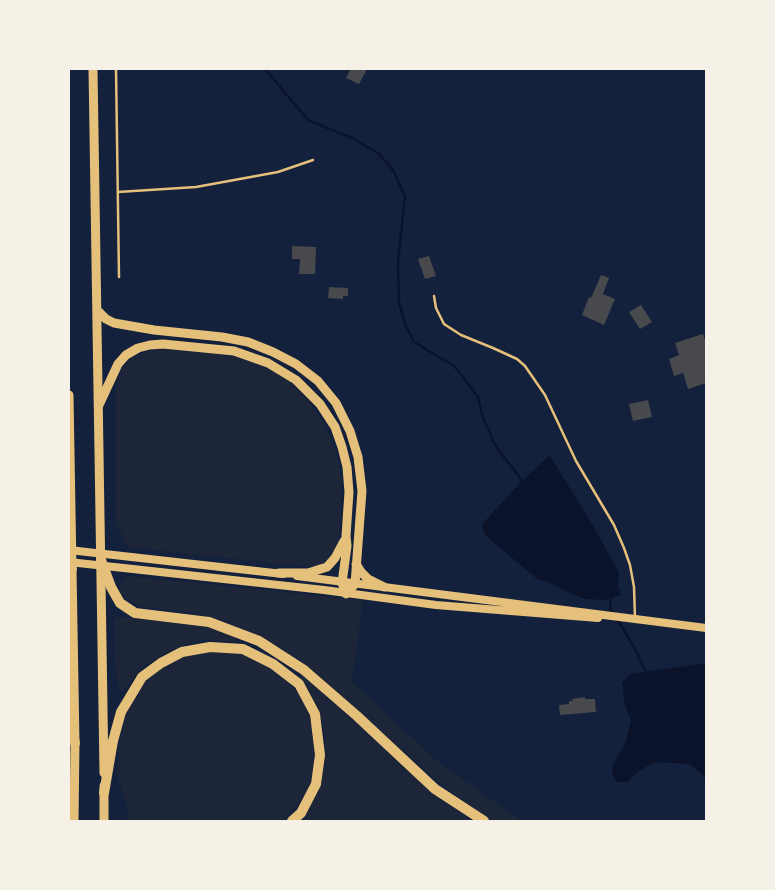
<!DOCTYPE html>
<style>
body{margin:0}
#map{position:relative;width:775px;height:890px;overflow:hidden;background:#14213d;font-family:"Noto Sans",sans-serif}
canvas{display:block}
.frame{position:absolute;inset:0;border:70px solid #f6f1e7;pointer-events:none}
</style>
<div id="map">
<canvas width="775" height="890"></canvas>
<div class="frame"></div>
</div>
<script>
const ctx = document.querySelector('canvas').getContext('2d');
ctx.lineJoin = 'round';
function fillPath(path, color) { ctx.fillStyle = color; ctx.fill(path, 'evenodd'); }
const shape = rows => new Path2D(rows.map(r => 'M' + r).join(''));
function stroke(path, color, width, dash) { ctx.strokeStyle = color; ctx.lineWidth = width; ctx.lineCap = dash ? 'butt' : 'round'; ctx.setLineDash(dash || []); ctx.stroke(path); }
const green = shape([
 [165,349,232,356,261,365,286,379,308,400,324,424,336,450,341,477,341,517,338,541,330,557,319,566,301,566,128,547,116,522,116,384,122,368,132,358,148,351],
 [128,576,363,600,352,682,438,762,522,821,493,821,489,819,437,781,300,660,258,635,222,620,191,613,138,606,125,599,120,591,120,586],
 [118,617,185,623,210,628,236,637,234,642,204,640,183,645,162,655,144,666,123,691,119,690,115,661,114,618],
 [210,651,240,653,259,660,278,673,295,689,308,711,314,736,314,766,307,791,294,810,282,821,130,821,129,814,119,781,117,768,119,743,125,718,131,700,145,682,163,666,183,656],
 [302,674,430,791,472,821,299,821,316,795,324,768,325,734,318,708,308,689,299,678]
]);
const water = shape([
 [549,456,552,459,589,519,619,572,618,585,621,595,604,600,586,599,572,594,548,582,537,579,485,535,482,528,484,522,522,481],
 [700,664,706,664,706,781,703,775,689,764,656,762,640,770,627,782,616,782,612,771,613,765,625,744,631,721,625,705,622,683,630,674]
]);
const stream = shape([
 [265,69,308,120,352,138,378,153,393,170,405,196,398,262,399,302,405,324,414,342,454,366,463,377,478,397,482,415,495,445,523,482],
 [609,596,611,599,610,608,614,614],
 [617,619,635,649,646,673]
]);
const building = shape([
 [351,69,367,69,359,84,346,78],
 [292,246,316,247,315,274,299,274,300,259,292,259],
 [429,256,436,276,425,279,418,259],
 [601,275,609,278,603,294,615,299,604,325,582,315,589,297,591,298],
 [329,287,348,288,348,296,343,296,343,299,328,298],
 [641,305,652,322,640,329,629,312],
 [703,334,706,343,706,383,688,389,683,373,674,376,669,359,679,355,675,343],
 [648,400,652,417,633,421,629,404],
 [585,697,585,699,595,699,596,712,560,715,559,705,569,704,569,701,573,701,572,699]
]);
const service = shape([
 [116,69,119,277],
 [118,192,196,187,278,172,313,160],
 [434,296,436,308,444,324,461,335,493,348,517,359,525,366,545,395,576,461,614,525,624,548,630,565,634,587,635,618]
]);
const secondary = shape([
 [69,550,283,574],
 [69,562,324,590,436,605,598,618],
 [297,576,706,628]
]);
const trunk = shape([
 [93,69,104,773],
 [97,310,106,319,114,323,154,330,222,337,248,342,273,352,296,364,318,381,336,403,350,431,358,457,362,491,355,584,346,594,342,583,347,546,346,536,349,492,347,467,342,447,335,427,320,404,296,380,268,363,234,351,163,344,150,345,138,348,126,355,118,364,99,405],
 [69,395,75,743,74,821],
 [356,564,361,572,368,579,384,587],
 [279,573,308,573,327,567,335,558,344,541],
 [104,821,104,786]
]);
const motorway = shape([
 [101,560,111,587,120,603,135,613,209,622,259,641,304,670,357,716,435,789,484,821],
 [69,575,72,569],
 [69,721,75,743],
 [104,793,113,741,121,712,142,677,161,663,182,652,210,647,243,649,273,664,299,684,315,714,320,755,316,784,301,813,292,821]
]);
fillPath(green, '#1d2539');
fillPath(water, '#0b132b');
stroke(stream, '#0b132b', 2.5);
fillPath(building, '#48494c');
stroke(service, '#e5c07b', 2.5);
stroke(secondary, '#e5c07b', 8);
stroke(trunk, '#e5c07b', 9);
stroke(motorway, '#e5c07b', 10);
</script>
